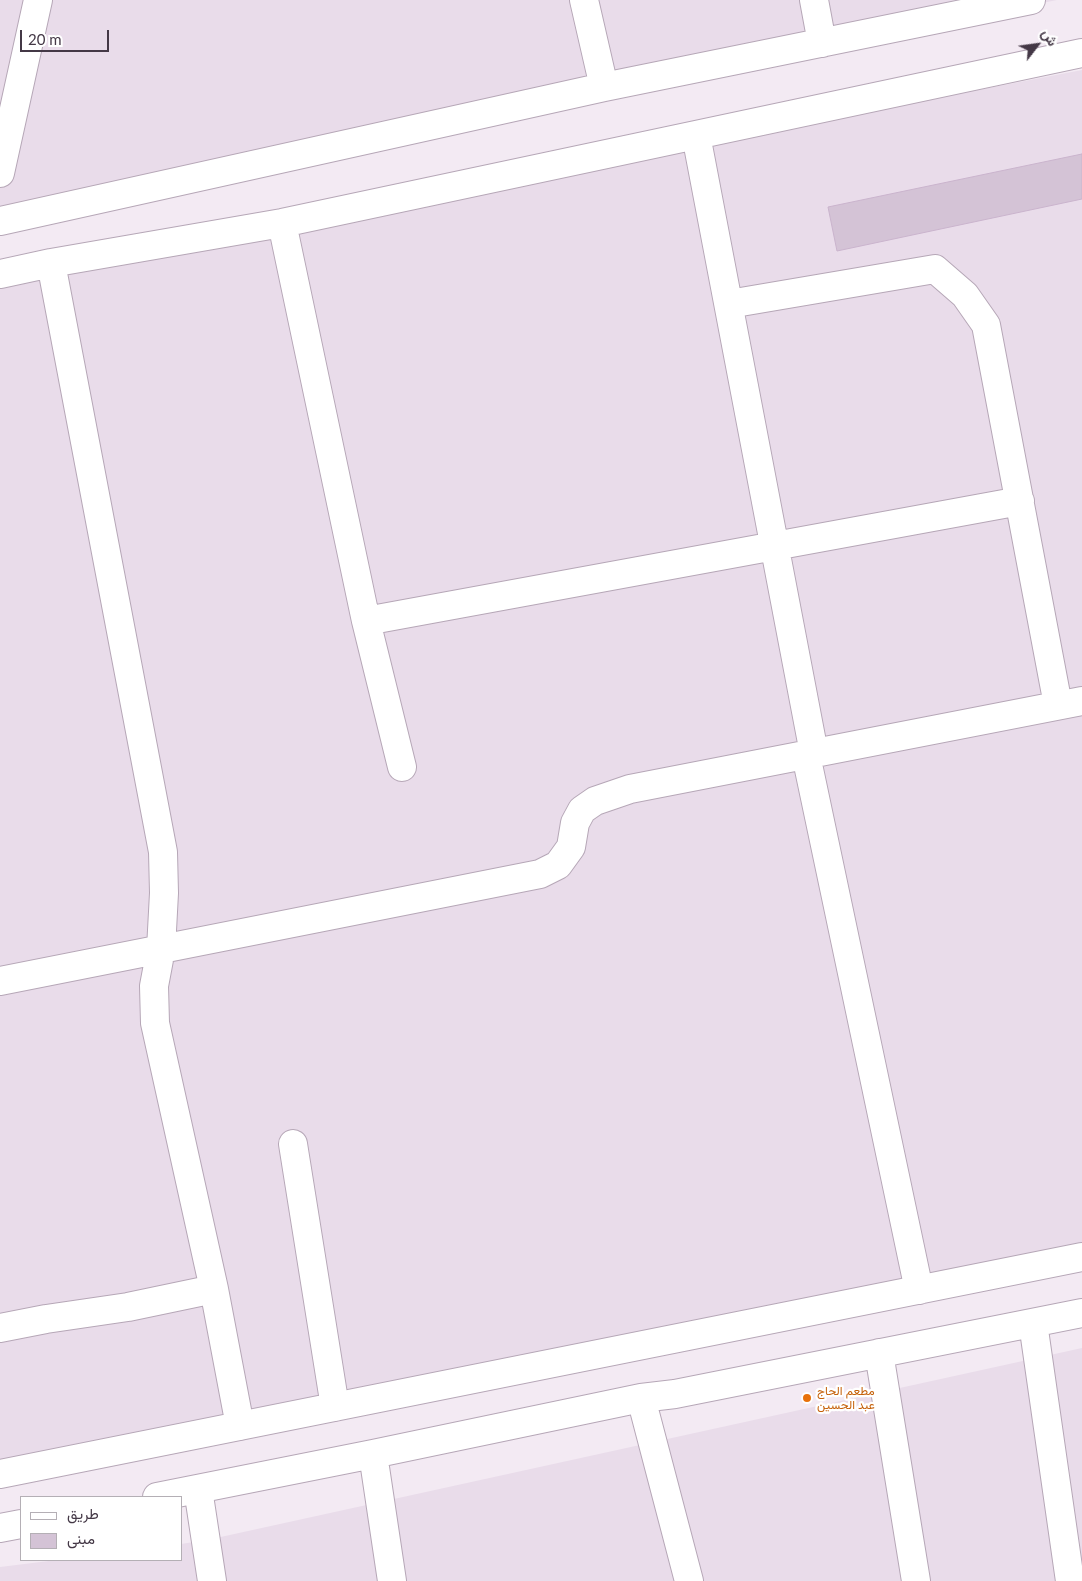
<!DOCTYPE html>
<meta charset="utf-8">
<style>
body{margin:0}
#map{position:relative;width:1082px;height:1581px;overflow:hidden;background:#f3eaf3;font-family:Lato,Vazirmatn,sans-serif}
canvas{display:block}
.legend{position:absolute;left:20px;top:1496px;width:162px;height:65px;box-sizing:border-box;background:#fff;border:1px solid #b4afb5;margin:0;padding:6px 9px;list-style:none;font-size:15px;color:#443846}
.legend li{display:flex;align-items:center;gap:10px;height:25px}
.legend b{width:25px;border:1px solid #b4afb5}
.north{position:absolute;left:1012px;top:20px;width:50px;height:50px;-webkit-text-stroke:4px #fff;paint-order:stroke;rotate:60deg;font-size:14px;font-weight:700;line-height:20px;text-align:center;color:#443846}
.north::after{content:'';display:block;margin:auto;width:18px;height:22px;background:#443846;clip-path:polygon(50% 0,100% 100%,50% 72%,0 100%)}
.scale{position:absolute;left:20px;top:30px;width:89px;height:22px;box-sizing:border-box;border:2px solid #443846;border-top:0;padding-left:6px;font-size:15px;line-height:18px;white-space:nowrap;color:#443846;-webkit-text-stroke:4px #fff;paint-order:stroke}
</style>
<div id="map">
<canvas width="1082" height="1581"></canvas>
<ul class="legend">
<li><b style="height:6px;background:#fff"></b>طريق</li>
<li><b style="height:14px;background:#d4c3d6"></b>مبنى</li>
</ul>
<div class="north">ش</div>
<div class="scale">20 m</div>
</div>
<script>
const ctx = document.querySelector('canvas').getContext('2d');
ctx.lineJoin = 'round';
function fillPath(path, color) { ctx.fillStyle = color; ctx.fill(path, 'evenodd'); }
const shape = rows => new Path2D(rows.map(r => 'M' + r).join(''));
function stroke(path, color, width, dash) { ctx.strokeStyle = color; ctx.lineWidth = width; ctx.lineCap = dash ? 'butt' : 'round'; ctx.setLineDash(dash || []); ctx.stroke(path); }
function write(font, color, halo, rows, align = 'center') {
  ctx.font = font + ' Lato,Vazirmatn,sans-serif'; ctx.lineWidth = 4.5; ctx.setLineDash([]); ctx.textBaseline = 'middle'; ctx.strokeStyle = halo; ctx.fillStyle = color; for (const [text, x, y, turn = 0] of rows) {
    ctx.save(); ctx.translate(x, y); ctx.rotate((+turn || 0) * Math.PI / 180); ctx.textAlign = isNaN(turn) ? turn : align; if (halo) ctx.strokeText(text, 0, 0); ctx.fillText(text, 0, 0); ctx.restore();
  }
}
const residential = shape([
 [0,0,1057,0,0,214],
 [1082,70,1082,1250,0,1463,0,278],
 [1082,1348,1082,1581,0,1581,0,1567,57,1560,181,1560,181,1544,207,1540]
]);
const building = shape([
 [1082,154,1082,199,837,251,828,207,1082,154]
]);
const minor = shape([
 [584,0,604,87],
 [814,0,822,43],
 [696,135,814,753],
 [0,173,38,0],
 [0,221,604,87,1031,0],
 [282,223,366,621,402,767],
 [51,263,163,852,164,893,161,949,154,986,155,1023,214,1289,240,1426],
 [0,274,51,263,282,223,1082,53],
 [729,304,935,269,965,295,986,325,1058,705],
 [366,621,1020,501],
 [806,755,919,1290],
 [0,981,540,874,558,865,571,847,575,823,582,810,595,801,630,789,1082,701],
 [293,1144,335,1407],
 [1033,1323,1070,1581],
 [0,1328,46,1319,128,1307,214,1289],
 [879,1353,916,1581],
 [641,1398,689,1581],
 [373,1454,392,1581],
 [0,1474,1082,1257],
 [198,1489,212,1581],
 [157,1497,373,1454,641,1398,675,1394,1082,1313],
 [0,1528,21,1524]
]);
const markers = [
 [807,1398,5,"#e8710a"]
];
const foodNames = [
 ["مطعم الحاج",817,1391],
 ["عبد الحسين",817,1405]
];
fillPath(residential, '#e9dcea');
fillPath(building, '#d4c3d6');
stroke(building, '#cab4cd', 1);
stroke(minor, '#b6a7b7', 30);
stroke(minor, '#fff', 28);
for (const [x, y, r, color] of markers) { const dot = new Path2D(); dot.arc(x, y, r, 0, 2 * Math.PI); ctx.fillStyle = color; ctx.fill(dot); stroke(dot, '#fff', 2); }
write('12px', '#c56008', '#fff', foodNames, 'left');
</script>
